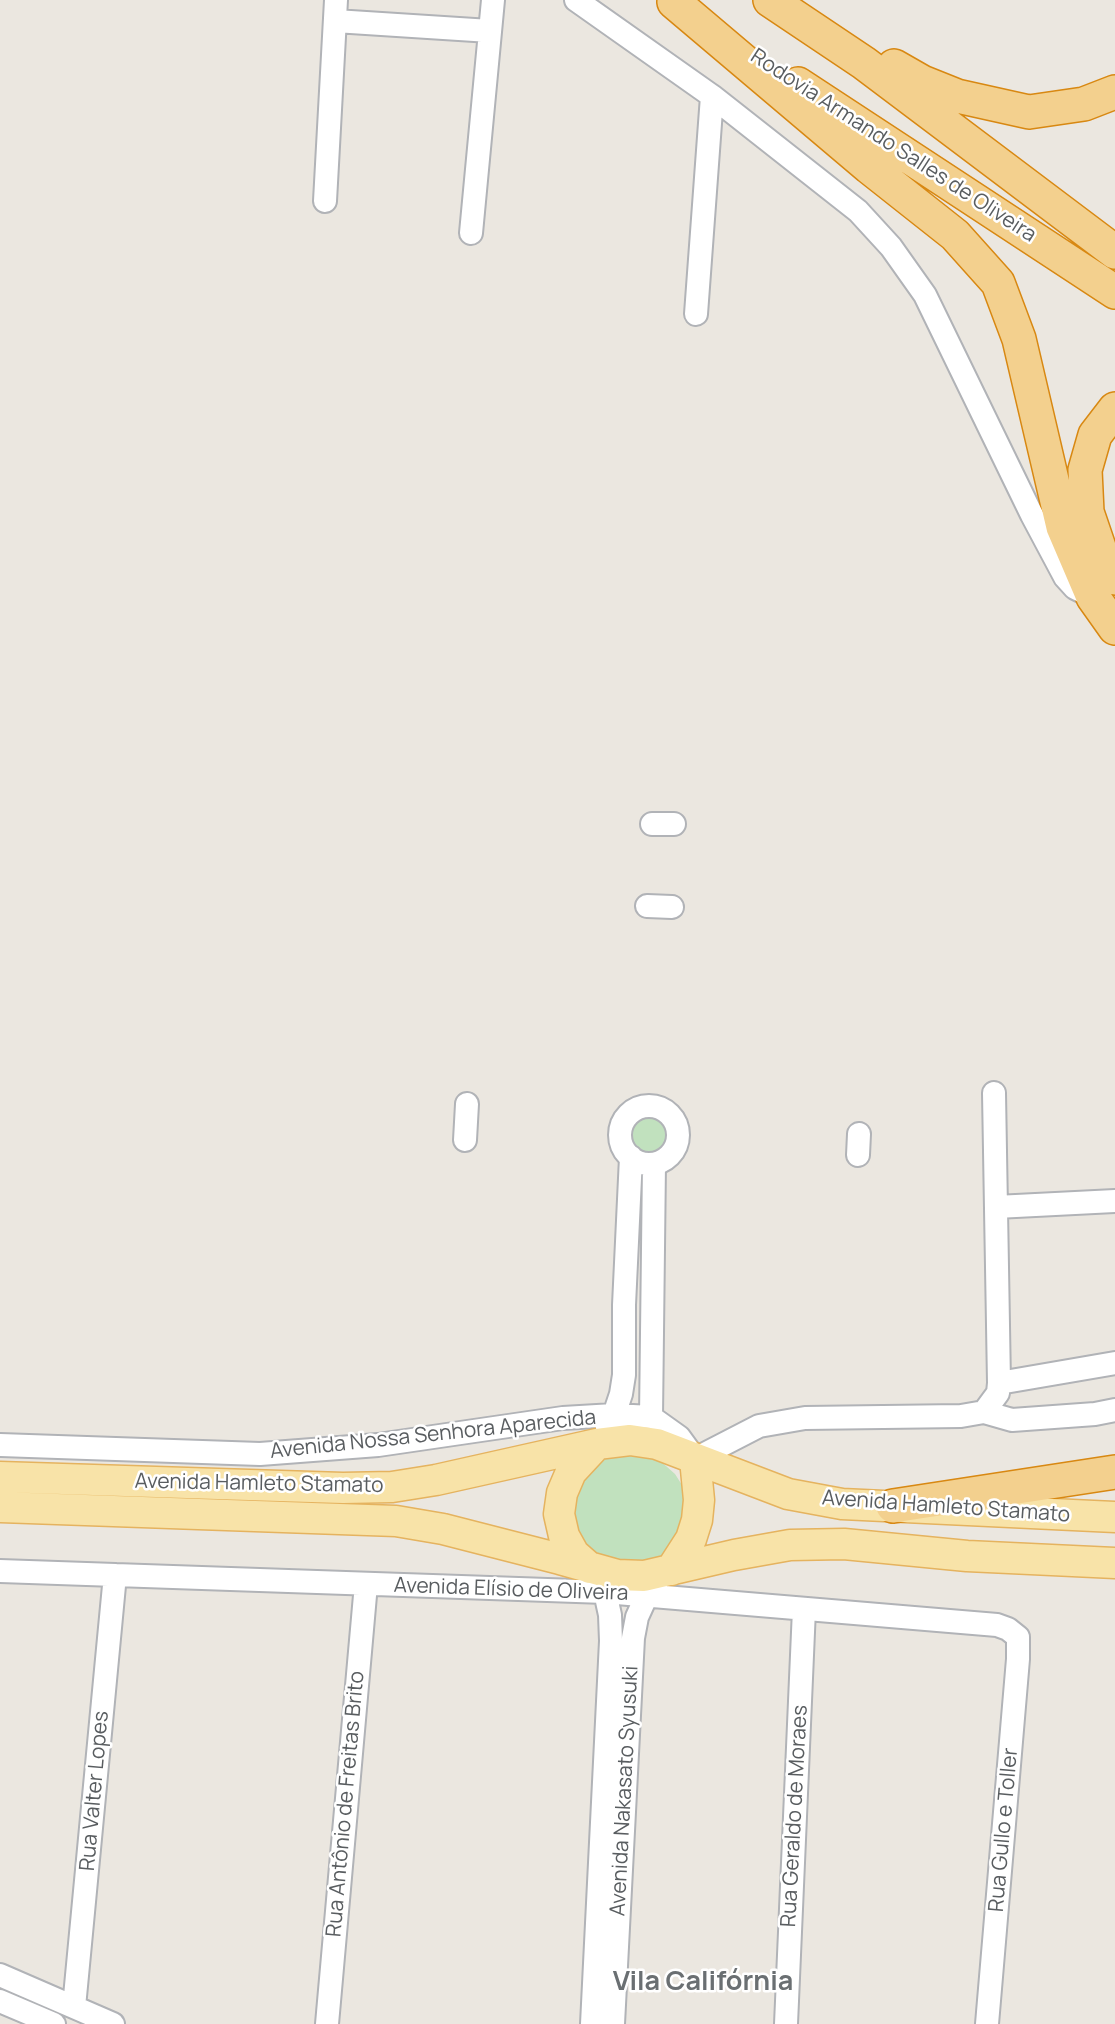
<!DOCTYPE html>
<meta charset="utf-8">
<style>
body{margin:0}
canvas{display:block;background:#ebe7e0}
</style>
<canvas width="1115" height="2024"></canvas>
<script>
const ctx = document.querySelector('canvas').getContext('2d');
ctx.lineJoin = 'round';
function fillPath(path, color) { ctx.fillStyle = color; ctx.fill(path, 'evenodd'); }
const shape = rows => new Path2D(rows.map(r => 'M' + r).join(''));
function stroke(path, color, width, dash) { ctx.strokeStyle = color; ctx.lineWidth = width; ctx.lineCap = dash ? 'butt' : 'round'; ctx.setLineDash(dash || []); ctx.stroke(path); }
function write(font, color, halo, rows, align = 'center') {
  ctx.font = font + ' Manrope,sans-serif'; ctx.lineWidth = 5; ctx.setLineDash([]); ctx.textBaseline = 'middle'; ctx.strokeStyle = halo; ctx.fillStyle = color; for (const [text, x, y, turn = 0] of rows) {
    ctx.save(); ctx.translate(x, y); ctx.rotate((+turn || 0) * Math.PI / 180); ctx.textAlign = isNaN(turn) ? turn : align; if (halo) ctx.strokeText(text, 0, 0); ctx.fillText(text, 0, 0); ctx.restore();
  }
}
const green = shape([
 '626 1134a20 20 0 1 1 40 0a20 20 0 1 1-40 0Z',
 [609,1452,657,1458,675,1474,682,1485,685,1497,682,1534,658,1562,590,1559,565,1511,566,1499]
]);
const minor = shape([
 [576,0,712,96,858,211,891,247,925,295,1032,515,1065,577,1075,588,1091,596],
 [335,21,490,31],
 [325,201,336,0],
 [471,233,493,0],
 [696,314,712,96],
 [652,824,674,824],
 [647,906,672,907],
 '620 1135a29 29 0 1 1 58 0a29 29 0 1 1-58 0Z',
 [465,1140,467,1104],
 [858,1155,859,1134],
 [996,1207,1115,1201],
 [999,1383,1115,1363],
 [984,1412,1012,1420,1095,1414,1115,1410],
 [651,1417,654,1164],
 [607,1427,614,1415,651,1417,679,1437,695,1459,759,1426,805,1418,961,1416,984,1412,998,1393,999,1383,994,1093],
 [0,1445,260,1454,378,1445,563,1418,614,1415,621,1394,624,1375,624,1305,631,1157],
 [0,1571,605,1592,997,1625,1008,1629,1018,1637,1018,1659,987,2024],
 [0,1975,113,2024],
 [0,2001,54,2024],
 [74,2007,115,1575],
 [327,2024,366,1584],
 [592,2024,611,1641,610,1615,605,1592,597,1579],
 [613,2024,633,1638,637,1617,647,1595,656,1585],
 [786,2024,804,1609]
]);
const major = shape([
 [0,1477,343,1488,392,1487,436,1480,597,1444,630,1440,657,1444,788,1494,842,1504,1115,1517],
 [0,1507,396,1521,443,1529,560,1559,617,1575,644,1576,734,1555,790,1545,844,1544,967,1556,1115,1563],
 [590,1568,574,1554,564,1536,559,1514,562,1493,571,1472,597,1444],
 [671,1570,691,1539,697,1520,699,1500,695,1459]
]);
const highway = shape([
 [770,0,864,63,1115,252],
 [674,2,869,167,955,235,998,283,1019,339,1063,527,1093,597,1115,628],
 [894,66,922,82,957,96,1029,112,1084,104,1115,92],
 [798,84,1115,292],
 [1115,409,1095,435,1085,470,1087,512,1103,559,1115,578],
 [893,1506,1115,1472]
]);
const streetNames = [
 ["Rodovia Armando Salles de Oliveira",893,146,33],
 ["Avenida Nossa Senhora Aparecida",433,1435,-6],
 ["Avenida Hamleto Stamato",259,1484,1],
 ["Avenida Hamleto Stamato",946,1507,4],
 ["Avenida Elísio de Oliveira",511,1590,2],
 ["Rua Valter Lopes",95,1791,-85],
 ["Avenida Nakasato Syusuki",625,1791,-87],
 ["Rua Antônio de Freitas Brito",346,1804,-85],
 ["Rua Geraldo de Moraes",795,1816,-87],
 ["Rua Gullo e Toller",1004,1830,-85]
];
const districtNames = [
 ["Vila Califórnia",703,1982]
];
fillPath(green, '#c1e1be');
stroke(minor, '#b1b3b7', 26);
stroke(major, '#e5b35f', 33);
stroke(highway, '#d88812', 36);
stroke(minor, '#fff', 22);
stroke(major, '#f8e3a8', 30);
stroke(highway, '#f3d08e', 33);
write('21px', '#595d60', '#fff', streetNames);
write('bold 27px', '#6a6f72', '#fff', districtNames);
</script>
